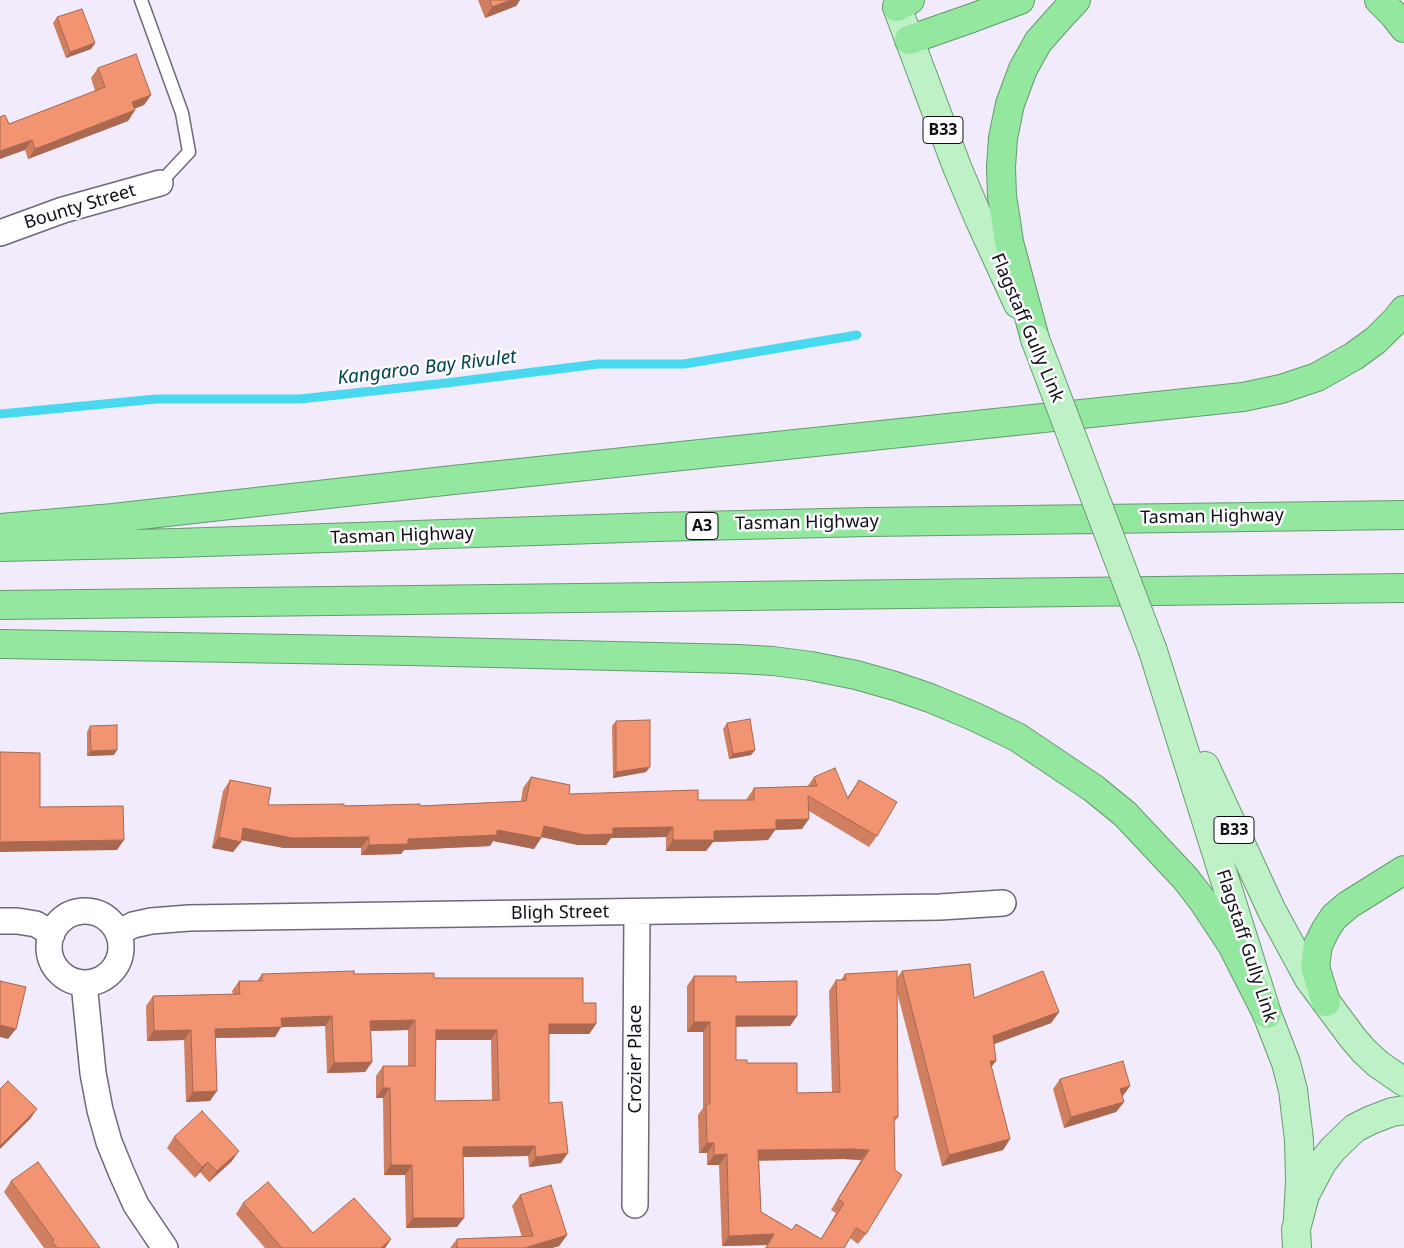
<!DOCTYPE html>
<style>
body{margin:0}
canvas{display:block;background:#f1ebfc}
</style>
<canvas width="1404" height="1248"></canvas>
<script>
const ctx = document.querySelector('canvas').getContext('2d');
ctx.lineJoin = 'round';
const shape = rows => new Path2D(rows.map(r => 'M' + r).join(''));
function stroke(path, color, width, dash) { ctx.strokeStyle = color; ctx.lineWidth = width; ctx.lineCap = dash ? 'butt' : 'round'; ctx.setLineDash(dash || []); ctx.stroke(path); }
function fillPath(path, color) { ctx.fillStyle = color; ctx.fill(path, 'evenodd'); }
function write(font, color, halo, rows, align = 'center') {
  ctx.font = font + ' "Noto Sans",sans-serif'; ctx.lineWidth = 5; ctx.setLineDash([]); ctx.textBaseline = 'middle'; ctx.strokeStyle = halo; ctx.fillStyle = color; for (const [text, x, y, turn = 0] of rows) {
    ctx.save(); ctx.translate(x, y); ctx.rotate((+turn || 0) * Math.PI / 180); ctx.textAlign = isNaN(turn) ? turn : align; if (halo) ctx.strokeText(text, 0, 0); ctx.fillText(text, 0, 0); ctx.restore();
  }
}
const stream = shape([
 [0,414,156,399,300,399,446,383,598,364,684,364,857,335]
]);
const lane = shape([
 [141,0,182,113,189,152,160,183]
]);
const street = shape([
 [0,233,63,210,160,183],
 '49 947a36 36 0 1 1 72 0a36 36 0 1 1-72 0Z',
 [0,921,17,921,36,924,52,934],
 [118,933,133,925,151,921,189,918,940,907,1003,903],
 [84,983,93,1073,100,1110,109,1142,122,1174,136,1205,165,1248],
 [635,1205,637,912]
]);
const primary = shape([
 [897,7,957,167,979,219,1018,304],
 [1153,651,1267,1014,1286,1063,1293,1090,1299,1140,1300,1181,1298,1217],
 [1205,766,1272,911,1309,979,1352,1037,1364,1051,1378,1064,1404,1082],
 [1297,1248,1296,1229,1305,1195,1322,1163,1333,1149,1355,1128,1371,1120,1392,1112,1404,1110]
]);
const highway = shape([
 [1379,0,1394,15,1404,28],
 [897,7,910,0],
 [909,40,972,18,1020,0],
 [1035,339,1009,242,1006,221,1002,196,1001,167,1003,138,1010,104,1023,69,1038,42,1061,16,1076,0],
 [0,528,113,518,453,480,1243,397,1281,389,1317,377,1354,356,1376,340,1396,320,1404,310],
 [0,547,177,543,655,527,869,522,1404,515],
 [0,605,1404,588],
 [0,644,410,651,738,659,773,661,811,666,856,675,895,686,930,698,973,716,1017,737,1093,788,1125,814,1186,879,1205,904,1232,945,1267,1014],
 [1326,1002,1315,967,1318,945,1326,929,1334,917,1348,905,1404,870]
]);
const primaryBridge = shape([
 [1035,339,1153,651]
]);
const wall = shape([
 [478,0,520,0,516,6,485,18],
 [57,17,95,43,91,49,66,58,53,23],
 [98,68,151,95,144,105,134,109,135,110,128,121,28,159,25,150,9,124,95,91,91,78],
 [616,721,646,772,613,778,612,726],
 [727,723,755,750,751,755,729,759,723,729],
 [90,726,114,755,87,756,87,732],
 [531,777,569,794,698,800,746,800,754,788,807,787,814,777,847,798,859,780,877,836,869,847,809,811,802,829,775,830,768,840,713,842,706,851,666,851,666,837,611,838,606,845,578,845,542,837,534,849,493,841,490,846,404,850,401,854,361,855,361,848,284,848,241,840,241,842,233,852,212,848,223,791,230,780,268,805,420,806,521,801,523,788],
 [902,971,974,998,1059,1012,1051,1023,994,1044,996,1061,991,1067,1010,1139,1003,1150,942,1166,897,992,898,1117,894,1122,866,1234,858,1244,850,1238,844,1248,765,1248,767,1245,722,1246,719,1165,707,1165,707,1153,699,1153,698,1115,703,1108,703,1032,687,1032,687,986,694,976,736,982,797,1016,790,1026,736,1026,736,1060,747,1063,797,1093,832,1092,829,991,836,980,841,980,845,974,897,978],
 [844,1159,861,1160,831,1210,836,1213,821,1239,796,1224,792,1230,761,1212,759,1160],
 [262,974,354,974,434,978,583,1003,596,1024,589,1034,549,1034,549,1103,561,1163,529,1167,528,1156,463,1157,457,1227,406,1228,405,1175,384,1175,383,1098,376,1098,376,1076,383,1066,408,1066,408,1030,371,1031,372,1062,365,1072,327,1073,325,1026,281,1027,275,1037,215,1038,210,1101,186,1102,184,1040,147,1041,146,1006,153,996,233,994,232,991,239,981,257,981],
 [436,1040,491,1040,492,1100,435,1101],
 [1060,1079,1130,1086,1122,1097,1124,1102,1116,1112,1064,1128,1053,1089],
 [174,1137,232,1161,209,1182,200,1172,195,1178,167,1148],
 [11,1181,100,1248,44,1248,4,1192],
 [520,1195,567,1235,559,1246,552,1248,450,1248,457,1239,522,1237,512,1206],
 [243,1203,313,1233,391,1239,385,1248,265,1248,236,1214]
]);
const shadedWall = shape([
 [511,0,520,0,516,6,485,18,492,7],
 [95,43,91,49,66,58,70,52],
 [151,95,144,105,125,112,132,102],
 [135,110,128,121,28,159,35,149],
 [32,140,25,150,0,159,0,151],
 [117,750,114,755,87,756,91,751],
 [755,750,751,755,729,759,733,754],
 [650,767,646,772,613,778,616,772],
 [809,819,802,829,775,830,768,840,713,842,706,851,666,851,673,840,714,831,776,820],
 [544,826,613,828,673,827,666,837,611,838,606,845,578,845,536,836],
 [243,828,369,837,361,848,284,848,236,839],
 [497,830,541,838,534,849,493,841,490,846,404,850,401,854,361,855,369,845,408,839],
 [219,837,241,842,233,852,212,848],
 [124,840,117,850,0,852,0,842],
 [1059,1012,1051,1023,986,1047,993,1036],
 [332,1016,325,1026,281,1027,275,1037,208,1038,215,1029,281,1018],
 [736,1016,797,1016,790,1026,729,1027],
 [415,1020,408,1030,363,1031,370,1021],
 [694,1022,710,1022,703,1032,687,1032],
 [549,1024,596,1024,589,1034,542,1034],
 [0,1025,16,1029,8,1039,0,1037],
 [191,1030,184,1040,147,1041,154,1031],
 [436,1030,497,1030,491,1040,429,1040],
 [990,1061,996,1061,988,1071],
 [372,1062,365,1072,327,1073,334,1063],
 [1130,1086,1122,1097,1120,1089],
 [383,1088,390,1088,383,1098,376,1098],
 [217,1091,210,1101,186,1102,193,1092],
 [1124,1102,1116,1112,1064,1128,1071,1117],
 [37,1109,30,1119,0,1149,0,1146],
 [1010,1139,1003,1150,942,1166,949,1155],
 [707,1143,714,1143,707,1153,699,1153],
 [535,1146,528,1156,456,1157,463,1147],
 [851,1149,869,1150,861,1160,844,1159,751,1161,758,1150],
 [239,1151,232,1161,209,1182,217,1171],
 [568,1153,561,1163,529,1167,536,1157],
 [727,1154,719,1165,707,1165,714,1155],
 [208,1162,200,1172,195,1178,202,1167],
 [391,1165,412,1165,405,1175,384,1175],
 [413,1218,464,1218,457,1227,406,1228],
 [774,1234,767,1245,722,1246,729,1236],
 [567,1235,559,1246,552,1248,525,1248],
 [391,1239,385,1248,381,1248]
]);
const building = shape([
 [490,0,511,0,492,7,490,0],
 [82,9,95,43,70,52,57,17,82,9],
 [136,54,151,95,132,102,135,110,35,149,32,140,0,151,0,117,5,115,9,124,105,87,98,68,136,54],
 [750,719,755,750,733,754,727,723,750,719],
 [650,720,650,767,616,772,616,721,650,720],
 [117,725,117,750,91,751,90,726,117,725],
 [0,752,40,753,40,807,123,806,124,840,0,842,0,752],
 [835,768,848,799,859,780,897,802,877,836,808,796,809,819,776,820,776,829,714,831,714,840,673,840,673,827,613,828,613,834,585,835,544,826,541,838,497,830,497,835,408,839,408,844,369,845,369,837,292,838,243,828,241,842,219,837,230,780,271,788,268,805,344,804,344,806,420,804,420,806,526,801,531,777,570,785,569,794,698,790,698,800,754,800,754,788,817,786,814,777,835,768],
 [970,964,974,998,1043,971,1059,1012,993,1036,996,1061,990,1061,1010,1139,949,1155,902,971,970,964],
 [354,971,354,974,434,973,434,978,583,978,583,1003,596,1003,596,1024,549,1024,549,1103,562,1102,568,1153,536,1157,535,1146,463,1147,464,1218,413,1218,412,1165,391,1165,390,1088,383,1088,383,1066,415,1066,415,1020,370,1021,372,1062,334,1063,332,1016,281,1018,282,1027,215,1029,217,1091,193,1092,191,1030,154,1031,153,996,240,994,239,981,262,981,262,974,354,971],
 [436,1030,497,1030,499,1100,435,1101,436,1030],
 [897,971,898,1117,894,1117,895,1170,902,1175,866,1234,856,1228,844,1248,766,1248,774,1234,729,1236,727,1154,714,1155,714,1143,707,1143,706,1104,710,1104,710,1022,694,1022,694,976,736,976,736,982,797,981,797,1016,736,1016,736,1060,747,1060,747,1063,797,1063,797,1093,840,1092,836,980,846,980,845,974,897,971],
 [851,1149,869,1150,838,1199,844,1203,821,1239,796,1224,792,1230,761,1212,758,1150,851,1149],
 [0,981,26,987,16,1029,0,1025,0,981],
 [1123,1061,1130,1086,1120,1089,1124,1102,1071,1117,1060,1079,1123,1061],
 [8,1081,37,1109,0,1146,0,1089,8,1081],
 [202,1111,239,1151,217,1171,208,1162,202,1167,174,1137,202,1111],
 [38,1162,100,1248,57,1248,52,1241,54,1240,11,1181,38,1162],
 [268,1182,313,1233,354,1198,391,1239,381,1248,282,1248,243,1203,268,1182],
 [551,1185,567,1235,525,1248,457,1248,457,1239,533,1236,520,1195,551,1185]
]);
const shields = [
 [943,130,40],
 [702,526,32],
 [1234,830,40]
];
const shieldNames = [
 ["B33",943,130],
 ["A3",702,526],
 ["B33",1234,830]
];
const streetNames = [
 ["Bounty Street",80,207,-17],
 ["Flagstaff Gully Link",1027,328,67],
 ["Tasman Highway",1212,517,-1],
 ["Tasman Highway",807,523,-1],
 ["Tasman Highway",402,536,-2],
 ["Bligh Street",560,913,-1],
 ["Flagstaff Gully Link",1246,946,72],
 ["Crozier Place",636,1059,-90]
];
const waterNames = [
 ["Kangaroo Bay Rivulet",427,368,-7]
];
stroke(stream, '#48d9f1', 9);
stroke(lane, '#6e6877', 15);
stroke(street, '#6e6877', 28);
stroke(primary, '#659b6e', 30);
stroke(highway, '#659b6e', 30);
stroke(lane, '#fff', 12);
stroke(street, '#fff', 25);
stroke(primary, '#bef1c5', 28);
stroke(highway, '#93e79f', 28);
stroke(primaryBridge, '#659b6e', 30, []);
stroke(primaryBridge, '#bef1c5', 28);
fillPath(wall, '#d07f61');
fillPath(shadedWall, '#a9684f');
fillPath(building, '#f29471');
stroke(building, '#a9684f', 1);
for (const [x, y, w] of shields) { const box = new Path2D(); box.roundRect(x - w / 2, y - 13.5, w, 27, 4); ctx.fillStyle = '#fcfbfe'; ctx.fill(box); stroke(box, '#100e14', 1); }
write('bold 16px', '#100e14', null, shieldNames);
write('18px', '#100e14', '#fcfbfe', streetNames);
write('italic 19px', '#01454e', '#fcfbfe', waterNames);
</script>
